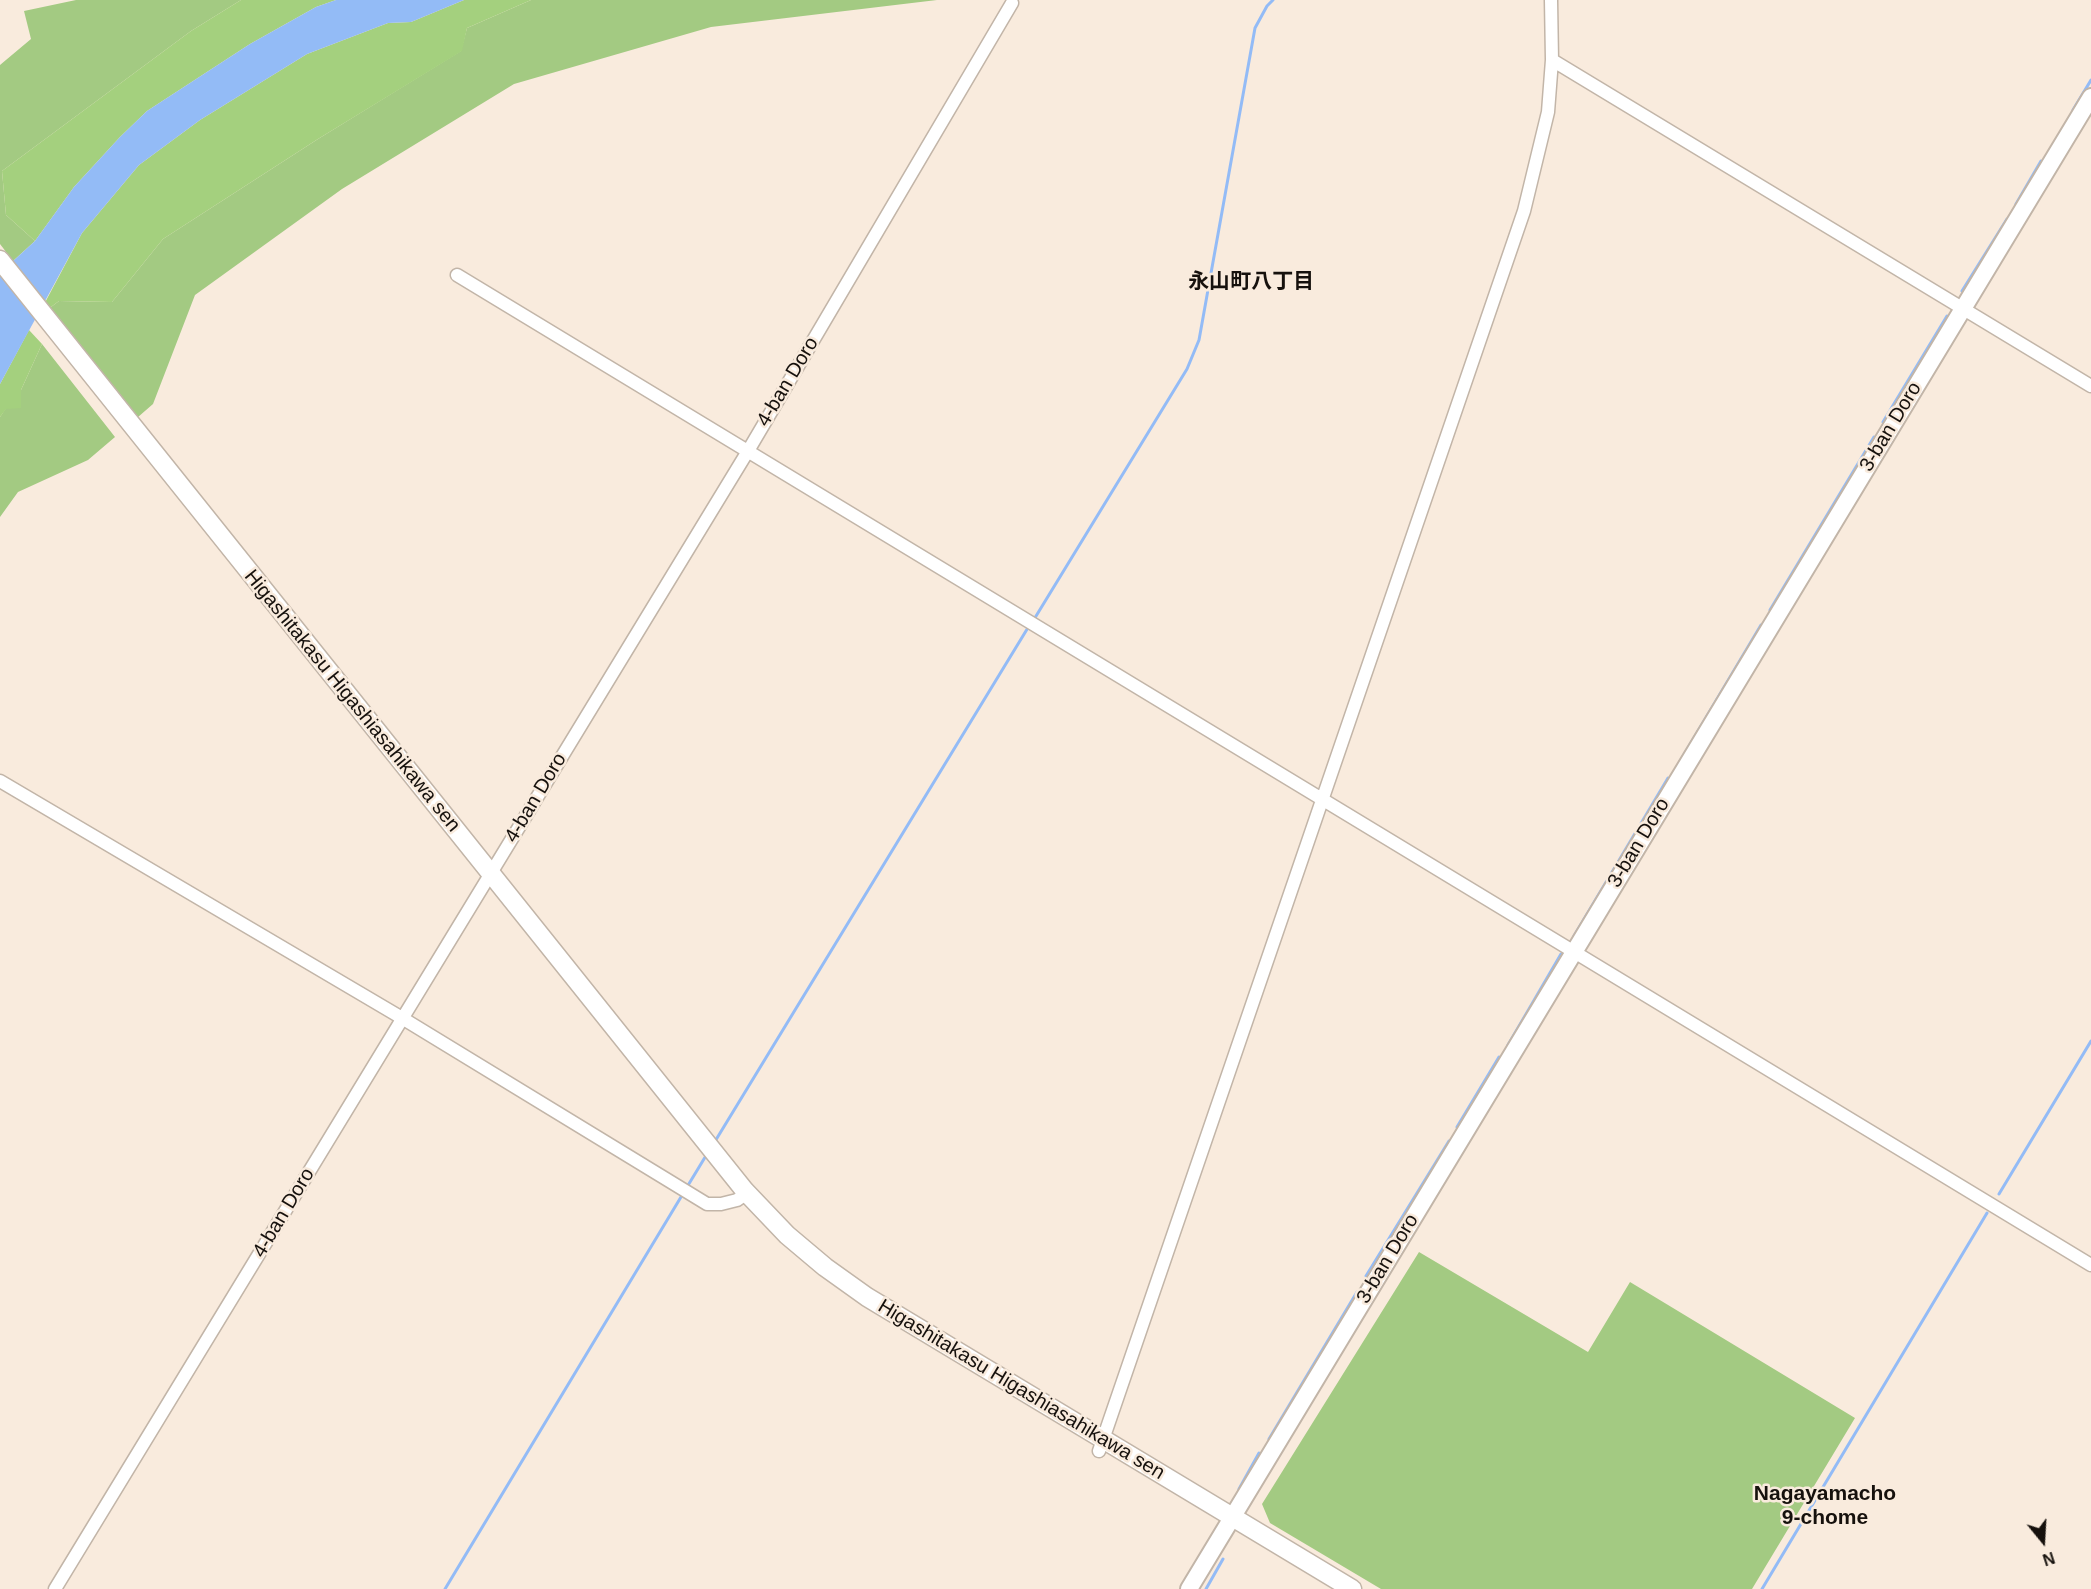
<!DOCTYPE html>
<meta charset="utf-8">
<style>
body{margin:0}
#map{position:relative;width:2091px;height:1589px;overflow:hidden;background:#f9ebdd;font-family:Arial,sans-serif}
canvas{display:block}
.north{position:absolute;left:2013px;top:1511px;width:60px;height:60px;-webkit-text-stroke:4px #f9ebdd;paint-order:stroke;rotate:162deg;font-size:16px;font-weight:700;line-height:24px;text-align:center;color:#16110d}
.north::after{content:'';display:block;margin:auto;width:21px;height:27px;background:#16110d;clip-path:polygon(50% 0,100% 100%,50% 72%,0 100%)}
</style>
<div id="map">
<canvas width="2091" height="1589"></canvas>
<div class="north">N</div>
</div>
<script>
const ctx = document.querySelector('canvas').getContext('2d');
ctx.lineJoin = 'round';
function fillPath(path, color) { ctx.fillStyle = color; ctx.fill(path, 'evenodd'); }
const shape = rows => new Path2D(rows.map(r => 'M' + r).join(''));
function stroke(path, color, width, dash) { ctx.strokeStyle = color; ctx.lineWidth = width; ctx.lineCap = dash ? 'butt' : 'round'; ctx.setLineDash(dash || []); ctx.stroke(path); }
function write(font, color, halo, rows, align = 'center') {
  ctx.font = font + ' Arial,"Noto Sans JP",sans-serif'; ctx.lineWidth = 5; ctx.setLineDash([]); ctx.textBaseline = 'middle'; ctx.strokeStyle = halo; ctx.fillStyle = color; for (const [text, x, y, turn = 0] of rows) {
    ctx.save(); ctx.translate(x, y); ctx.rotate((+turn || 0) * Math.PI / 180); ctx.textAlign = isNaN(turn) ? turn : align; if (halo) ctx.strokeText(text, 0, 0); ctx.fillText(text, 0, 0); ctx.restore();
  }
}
const green = shape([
 [76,0,241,0,191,31,2,171,6,215,35,241,13,261,0,244,0,65,31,39,24,11],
 [531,0,937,0,711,27,514,84,342,189,195,295,153,404,130,424,43,313,59,301,112,302,163,239,318,139,461,51,467,28],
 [42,344,115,437,88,460,18,492,0,517,0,417,6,408,21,408,21,390],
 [1419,1252,1588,1352,1630,1282,1855,1418,1752,1589,1381,1589,1270,1523,1262,1504]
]);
const forest = shape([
 [241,0,336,0,316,7,250,44,147,111,120,137,74,187,35,241,6,215,2,171,191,31],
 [464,0,531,0,467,28,462,51,318,139,163,239,112,302,59,301,43,313,41,310,82,233,139,165,200,120,307,54,388,23,411,22],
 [29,330,42,344,21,390,21,408,6,409,0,417,0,384]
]);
const water = shape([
 [336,0,464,0,411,22,388,23,307,54,200,120,139,165,82,233,0,384,0,273,35,241,74,187,120,137,147,111,250,44,316,7]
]);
const stream = shape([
 [2073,110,2091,80],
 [2016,204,2041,161],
 [1962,291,2007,219],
 [1883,422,1947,316],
 [1770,610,1874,437],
 [1033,621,1187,369,1199,340,1255,28,1267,6,1273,0],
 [1679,763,1761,625],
 [1574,936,1668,778],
 [1508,1045,1561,954],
 [1457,1127,1499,1057],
 [714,1143,1029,626],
 [687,1187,707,1154],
 [1999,1194,2091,1041],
 [1366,1276,1449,1141],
 [1269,1439,1357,1292],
 [1239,1489,1259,1453],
 [445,1589,684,1192],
 [1206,1589,1223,1559],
 [1762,1589,1987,1213]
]);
const street = shape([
 [1552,60,2091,386],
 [457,275,2091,1265],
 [0,781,402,1018,707,1204,721,1204,737,1200,747,1193],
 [1099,1451,1524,211,1548,112,1552,60,1551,0],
 [55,1589,748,451,1012,3]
]);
const secondary = shape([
 [1189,1589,2091,97]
]);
const primary = shape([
 [0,260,745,1191,787,1235,825,1267,867,1297,1352,1589]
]);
const streetNames = [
 ["4-ban Doro",788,382,-59],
 ["3-ban Doro",1891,427,-59],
 ["Higashitakasu Higashiasahikawa sen",352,701,51],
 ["4-ban Doro",536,798,-59],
 ["3-ban Doro",1639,843,-59],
 ["4-ban Doro",284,1213,-59],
 ["3-ban Doro",1388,1259,-59],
 ["Higashitakasu Higashiasahikawa sen",1021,1390,31]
];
const neighbourhoodNames = [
 ["永山町八丁目",1251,282],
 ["Nagayamacho",1825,1494],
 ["9-chome",1825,1518]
];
fillPath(green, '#a3ca82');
fillPath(forest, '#a4d07e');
fillPath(water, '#93bbf6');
stroke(stream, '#93bbf6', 3);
stroke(street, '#c2b5a8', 15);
stroke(secondary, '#c2b5a8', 20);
stroke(primary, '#c2b5a8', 21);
stroke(street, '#fff', 12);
stroke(secondary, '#fff', 16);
stroke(primary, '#fff', 18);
write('20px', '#16110d', '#f9ebdd', streetNames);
write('bold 21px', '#16110d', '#f9ebdd', neighbourhoodNames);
</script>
